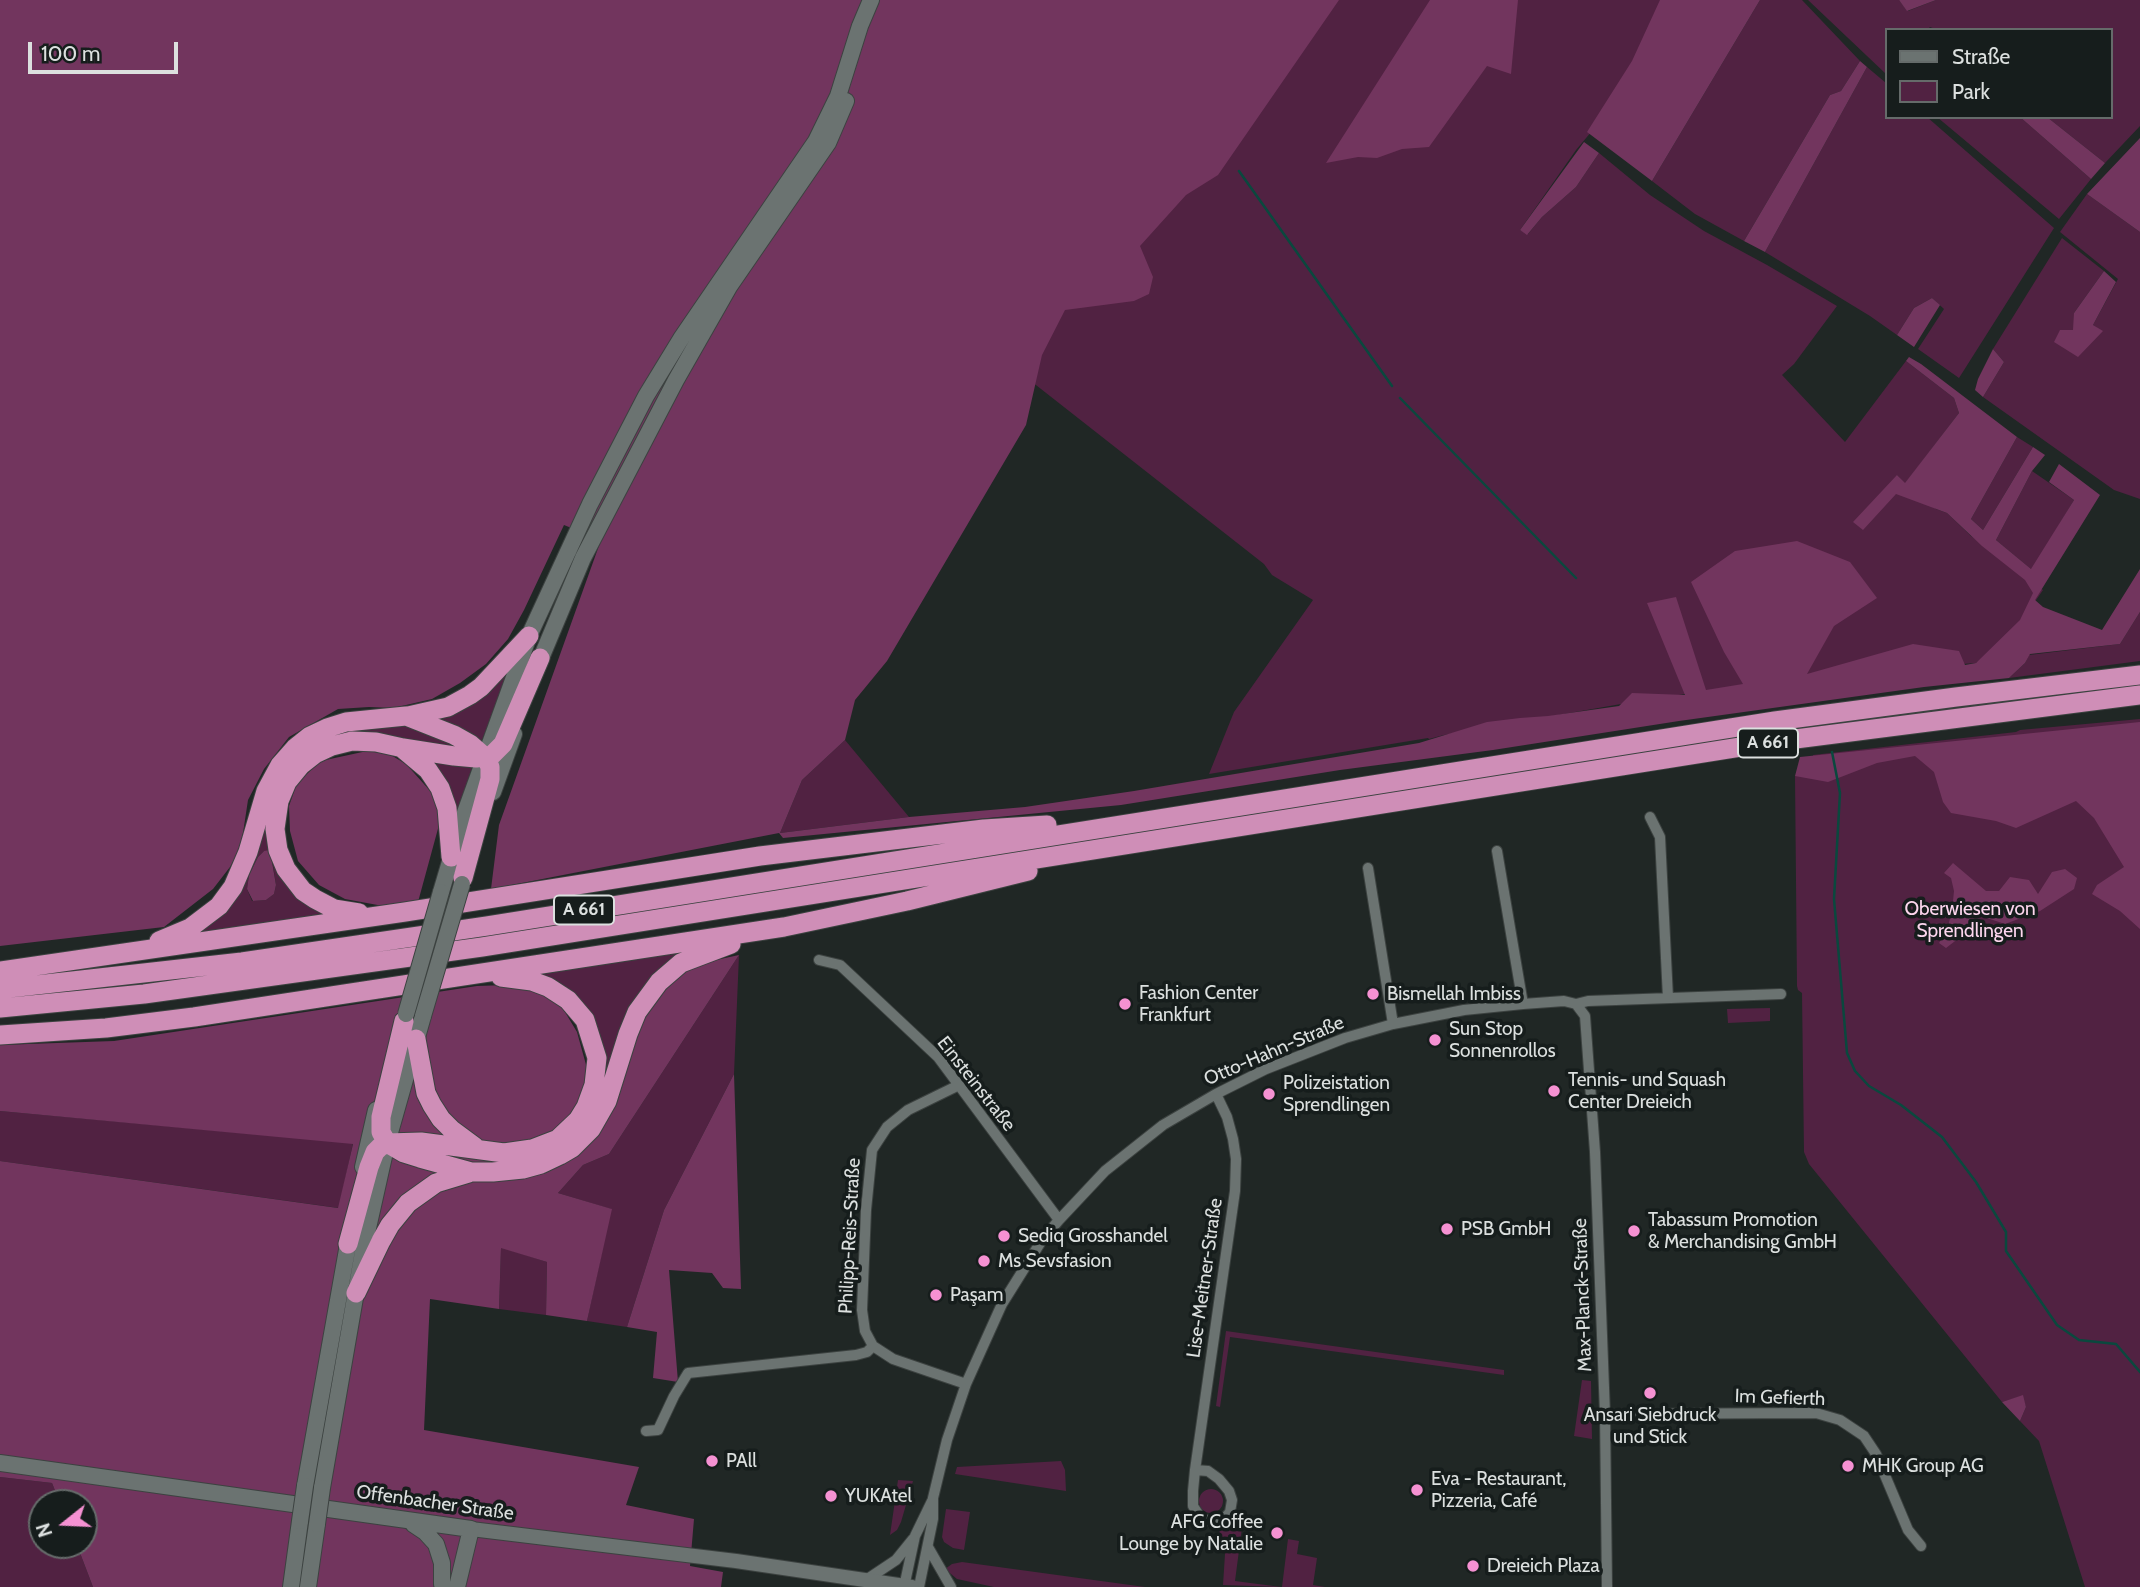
<!DOCTYPE html>
<meta charset="utf-8">
<style>
body{margin:0}
#map{position:relative;width:2140px;height:1587px;overflow:hidden;background:#202725;font-family:Cabin,sans-serif}
canvas{display:block}
.legend{position:absolute;left:1885px;top:28px;width:228px;height:91px;box-sizing:border-box;background:#161d1c;border:2px solid #656b6a;margin:0;padding:9px 12px;list-style:none;font-size:21px;color:#dce0df}
.legend li{display:flex;align-items:center;gap:14px;height:35px}
.legend b{width:35px;border:2px solid #656b6a}
.north{position:absolute;left:28px;top:1489px;width:70px;height:70px;box-sizing:border-box;background:#161d1c;border:2px solid #656b6a;border-radius:50%;rotate:252deg;font-size:19px;font-weight:700;line-height:28px;text-align:center;color:#dce0df}
.north::after{content:'';display:block;margin:auto;width:24px;height:32px;background:#f591d2;clip-path:polygon(50% 0,100% 100%,50% 72%,0 100%)}
.scale{position:absolute;left:28px;top:42px;width:150px;height:32px;box-sizing:border-box;border:4px solid #dce0df;border-top:0;padding-left:9px;font-size:21px;line-height:24px;white-space:nowrap;color:#dce0df;-webkit-text-stroke:5px #161d1c;paint-order:stroke}
</style>
<div id="map">
<canvas width="2140" height="1587"></canvas>
<ul class="legend">
<li><b style="height:9px;background:#6b7371"></b>Straße</li>
<li><b style="height:19px;background:#512242"></b>Park</li>
</ul>
<div class="north">N</div>
<div class="scale">100 m</div>
</div>
<script>
const ctx = document.querySelector('canvas').getContext('2d');
ctx.lineJoin = 'round';
function fillPath(path, color) { ctx.fillStyle = color; ctx.fill(path, 'evenodd'); }
const shape = rows => new Path2D(rows.map(r => 'M' + r).join(''));
function stroke(path, color, width, dash) { ctx.strokeStyle = color; ctx.lineWidth = width; ctx.lineCap = dash ? 'butt' : 'round'; ctx.setLineDash(dash || []); ctx.stroke(path); }
function write(font, color, halo, rows, align = 'center') {
  ctx.font = font + ' Cabin,sans-serif'; ctx.lineWidth = 7; ctx.setLineDash([]); ctx.textBaseline = 'middle'; ctx.strokeStyle = halo; ctx.fillStyle = color; for (const [text, x, y, turn = 0] of rows) {
    ctx.save(); ctx.translate(x, y); ctx.rotate((+turn || 0) * Math.PI / 180); ctx.textAlign = isNaN(turn) ? turn : align; if (halo) ctx.strokeText(text, 0, 0); ctx.fillText(text, 0, 0); ctx.restore();
  }
}
const green = shape([
 [914,0,1663,0,1635,58,1597,125,1576,150,1520,230,1528,234,1542,217,1576,187,1599,153,1650,195,1704,231,1767,265,1837,306,1794,364,1782,375,1845,442,1906,361,1954,398,1959,413,1905,484,1897,475,1899,481,1936,509,1947,513,1971,536,2043,590,2007,642,1976,663,1807,675,1621,704,1444,735,1429,739,1428,738,1209,774,1234,712,1313,600,1272,575,1264,564,1027,378],
 [1760,0,1802,0,1860,61,1841,91,1830,95,1744,241,1695,214,1652,181],
 [1808,0,1899,0,1908,11,1936,0,2140,0,2140,126,2105,163,2047,117,2110,117,2110,30,1938,30,1930,27,1927,30,1886,30,1886,74],
 [1867,67,1886,83,1886,117,1927,117,2054,228,1959,378,1918,349,1944,309,1932,298,1914,308,1897,335,1870,316,1765,252],
 [1937,117,2020,117,2091,179,2059,219],
 [2087,194,2140,232,2140,499,2114,490,1983,397,2004,362,1993,349,2062,238,2104,271,2074,313,2103,332,2093,325,2118,279,2060,232],
 [2017,437,2033,447,1983,530,1971,519],
 [2032,471,2074,500,2032,570,1996,540],
 [2140,612,2140,661,2009,678,2025,663,2029,655,2120,644],
 [502,674,507,677,482,740,478,742,429,719],
 [2140,719,2140,1587,2085,1587,2039,1441,2020,1421,2026,1407,2022,1396,2002,1402,1809,1164,1804,1152,1802,993,1798,990,1797,986,1795,776,1814,776,1813,755,2016,732,2020,730],
 [393,723,423,729,439,735,461,744,470,750,470,752,457,753,353,735,327,741,307,752,292,765,279,784,271,807,268,827,270,845,281,871,289,884,317,908,343,917,185,938,208,925,221,912,236,888,249,861,267,804,276,782,285,767,295,755,325,734,346,727],
 [264,851,270,851,271,853,276,885,274,894,266,900,252,901,247,889,249,875,258,857],
 [845,740,909,817,780,833,802,780],
 [420,755,473,764,456,818],
 [684,950,604,1088,571,1132,596,1037,527,975],
 [739,955,734,1074,664,1210,627,1327,587,1321,611,1209,558,1193,583,1165,609,1154],
 [1770,1008,1770,1021,1728,1023,1727,1009],
 [0,1111,353,1143,339,1208,0,1161],
 [501,1247,547,1262,546,1315,499,1309],
 [1226,1331,1504,1370,1504,1375,1230,1337,1220,1407,1216,1406],
 [1582,1380,1591,1381,1592,1439,1574,1436],
 [1061,1461,1065,1470,1066,1491,955,1474,957,1467],
 [0,1477,52,1483,60,1503,42,1503,42,1545,77,1545,93,1587,0,1587],
 [898,1480,913,1481,901,1522,897,1530,890,1535],
 '1199 1501a12 12 0 1 1 24 0a12 12 0 1 1-24 0Z',
 [946,1509,970,1512,964,1550,953,1548,944,1542,942,1537],
 [1234,1519,1243,1520,1235,1581,1281,1587,1223,1585,1225,1554,1219,1530,1229,1526],
 [1288,1539,1299,1541,1297,1554,1317,1558,1313,1585,1325,1587,1282,1587],
 [962,1562,1145,1587,994,1587,957,1579,945,1569,952,1564]
]);
const forest = shape([
 [0,0,1339,0,1218,175,1186,195,1140,246,1153,277,1149,294,1134,301,1065,310,1042,355,1026,425,887,661,855,700,845,740,802,780,780,833,909,817,1025,807,1134,791,1419,743,1487,722,1520,718,1548,716,1619,706,1632,693,1685,695,1647,603,1676,597,1706,690,1743,684,1724,652,1691,582,1735,551,1797,541,1850,562,1877,598,1834,626,1807,674,1913,644,1959,651,1965,665,1976,663,2020,620,2033,593,2025,580,1982,546,1947,513,1896,494,1863,530,1853,522,1897,475,1905,483,1959,413,1954,398,1906,361,1909,357,1921,364,2017,437,1971,519,1983,530,2033,447,2045,455,2032,471,1996,540,2031,569,2074,500,2049,482,2059,464,2100,495,2035,600,2043,607,2102,630,2140,569,2140,612,2120,644,2030,654,2025,663,2009,678,1924,687,1679,721,1493,750,1340,770,1121,805,783,838,779,833,491,889,499,825,601,540,564,525,524,610,508,639,486,664,460,683,432,699,393,708,369,707,338,709,289,737,264,769,248,800,243,833,238,853,230,867,213,889,164,927,0,946],
 [1430,0,1518,0,1511,74,1487,66,1429,147,1402,149,1377,158,1358,157,1326,163],
 [1660,0,1760,0,1652,181,1587,132,1632,61],
 [1899,0,1936,0,1907,11],
 [1860,61,1867,67,1765,252,1744,241,1830,95,1841,91],
 [2020,117,2047,117,2105,163,2091,179],
 [2140,138,2140,232,2087,194],
 [1584,142,1599,153,1576,187,1542,217,1527,235,1520,230],
 [2104,271,2116,282,2093,325,2103,331,2078,357,2054,342,2060,330,2073,330,2074,313],
 [1932,298,1940,305,1914,347,1897,335,1914,308],
 [1993,349,2004,362,1983,397,1975,390,1978,379],
 [2140,722,2140,929,2120,911,2092,894,2097,885,2124,867,2094,818,2076,801,2016,828,1996,821,1951,813,1943,802,1934,772,1915,756,1877,763,1828,782,1795,776,1800,757],
 [367,751,389,754,406,764,432,793,438,811,439,825,418,902,383,906,345,899,319,885,298,861,290,831,289,806,297,783,321,761],
 [270,850,276,885,274,894,266,900,253,901,247,889,249,875,258,857,264,851],
 [1953,863,1986,891,1999,891,2010,877,2029,880,2038,894,2052,872,2065,869,2077,878,2074,889,2040,911,2005,924,1981,916,1972,928,1946,948,1939,943,1947,930,1952,911,1954,891,1951,878,1944,873],
 [739,955,609,1154,583,1165,558,1193,612,1209,587,1321,546,1315,547,1262,501,1248,499,1309,430,1299,424,1430,639,1467,626,1505,694,1519,690,1566,723,1572,721,1587,93,1587,77,1545,84,1545,84,1503,60,1503,52,1483,0,1477,0,1161,338,1208,353,1144,0,1111,0,1045,114,1041,477,986,507,985,534,989,562,1007,577,1032,588,1072,617,1085,647,1009,667,984,688,966],
 [734,1074,741,1289,723,1288,712,1273,669,1270,678,1382,653,1378,657,1332,627,1327,664,1210],
 [2023,1395,2026,1407,2020,1421,2002,1402]
]);
const stream = shape([
 [1239,171,1392,386],
 [1400,398,1576,578],
 [1832,752,1840,793,1834,899,1847,1053,1855,1071,1869,1086,1901,1105,1942,1137,1976,1182,2006,1232,2006,1251,2057,1325,2079,1340,2116,1344,2140,1372]
]);
const minor = shape([
 [1650,817,1660,837,1668,998],
 [1497,851,1523,1004],
 [1368,868,1393,1024],
 [819,960,840,965,938,1057,1059,1220],
 [1576,1004,1585,1016,1595,1152,1605,1414,1607,1587],
 [957,1086,908,1110,887,1127,872,1150,866,1210,862,1310,865,1331,873,1346,893,1359,966,1384],
 [1605,1414,1816,1413,1840,1420,1864,1436,1876,1454,1908,1530,1921,1546],
 [646,1431,658,1430,674,1396,688,1373,856,1355,867,1352,873,1346],
 [1195,1470,1208,1471,1219,1479,1229,1491,1232,1500,1230,1512,1224,1519,1214,1523,1201,1518,1193,1506,1193,1491,1195,1470,1235,1191,1236,1159,1233,1139,1227,1117,1216,1094],
 [928,1547,951,1587],
 [869,1583,866,1580,896,1560,913,1539],
 [904,1587,915,1536,932,1501],
 [919,1587,933,1519,933,1498,947,1440,966,1384,1002,1304,1042,1240,1059,1220,1105,1171,1163,1125,1216,1094,1266,1069,1345,1038,1393,1024,1464,1010,1523,1004,1564,1001,1576,1004,1588,1001,1781,994]
]);
const tertiary = shape([
 [471,1529,736,1561,912,1587]
]);
const secondary = shape([
 [536,670,583,558,676,380,729,287,828,143,846,101],
 [493,792,514,734],
 [441,892,462,821,529,636,590,504,646,396,682,337,816,141,838,96,860,26,871,0],
 [363,1167,376,1110],
 [0,1463,471,1529,457,1587],
 [305,1486,350,1233],
 [322,1488,364,1246,387,1143,423,1016],
 [413,1524,425,1532,436,1544,442,1563,442,1584],
 [291,1587,300,1521],
 [308,1587,317,1524]
]);
const motorway = shape([
 [408,716,448,707,470,695,481,687,529,636],
 [403,749,428,770,440,788,447,808,451,857],
 [359,913,334,909,315,899,303,891,286,869,278,850,275,829,279,801,287,782,301,765,315,754,332,746,352,741,376,742,403,748,454,756,476,758,491,756,503,744,540,658],
 [159,941,190,928,219,906,233,887,248,852,266,791,280,765,295,748,310,736,327,728,346,722,406,716,454,735,470,744,486,758,490,767,490,779,463,878],
 [0,971,405,912,760,856,984,829,1047,825],
 [0,989,242,962,487,926,1775,721,1956,697,2140,675],
 [0,1008,144,994,482,947,1772,742,2140,695],
 [404,1021,381,1117,381,1132,387,1143,404,1153,420,1158,471,1172,493,1172,523,1169,541,1164,560,1155,572,1148,591,1129,607,1101,628,1034,637,1012,659,982,681,963,731,944],
 [0,1035,106,1028,194,1017,784,927,907,901,1028,871],
 [416,1039,426,1093,432,1105,441,1119,452,1130,475,1147],
 [348,1244,369,1167,375,1152,380,1147,387,1143,421,1142,504,1153,532,1149,558,1139,578,1120,586,1107,594,1085,597,1058,585,1020,568,1000,548,987,532,981,501,977],
 [356,1293,381,1241,390,1225,408,1203,436,1183,469,1173]
]);
const secondaryBridge = shape([
 [406,1014,441,892],
 [423,1016,462,884],
 [300,1521,305,1486],
 [317,1524,322,1488]
]);
const markers = [
 [1373,994,7,"#f591d2"],
 [1125,1004,7,"#f591d2"],
 [1435,1040,7,"#f591d2"],
 [1554,1091,7,"#f591d2"],
 [1269,1094,7,"#f591d2"],
 [1447,1229,7,"#f591d2"],
 [1634,1231,7,"#f591d2"],
 [1004,1236,7,"#f591d2"],
 [984,1261,7,"#f591d2"],
 [936,1295,7,"#f591d2"],
 [1650,1393,7,"#f591d2"],
 [712,1461,7,"#f591d2"],
 [1848,1466,7,"#f591d2"],
 [1417,1490,7,"#f591d2"],
 [831,1496,7,"#f591d2"],
 [1277,1533,7,"#f591d2"],
 [1473,1566,7,"#f591d2"]
];
const shields = [
 [1768,743,60],
 [584,910,60]
];
const shieldNames = [
 ["A 661",1768,743],
 ["A 661",584,910]
];
const parkNames = [
 ["Oberwiesen von",1970,909],
 ["Sprendlingen",1970,931]
];
const poiNames = [
 ["Fashion Center",1139,993],
 ["Frankfurt",1139,1015],
 ["Bismellah Imbiss",1387,994],
 ["Sun Stop",1449,1029],
 ["Sonnenrollos",1449,1051],
 ["Tennis- und Squash",1568,1080],
 ["Center Dreieich",1568,1102],
 ["Polizeistation",1283,1083],
 ["Sprendlingen",1283,1105],
 ["Tabassum Promotion",1648,1220],
 ["& Merchandising GmbH",1648,1242],
 ["PSB GmbH",1461,1229],
 ["Sediq Grosshandel",1018,1236],
 ["Ms Sevsfasion",998,1261],
 ["Paşam",950,1295],
 ["Ansari Siebdruck",1650,1415,"center"],
 ["und Stick",1650,1437,"center"],
 ["PAll",726,1461],
 ["MHK Group AG",1862,1466],
 ["Eva - Restaurant,",1431,1479],
 ["Pizzeria, Café",1431,1501],
 ["YUKAtel",845,1496],
 ["AFG Coffee",1263,1522,"right"],
 ["Lounge by Natalie",1263,1544,"right"],
 ["Dreieich Plaza",1487,1566]
];
const streetNames = [
 ["Otto-Hahn-Straße",1274,1051,-23],
 ["Einsteinstraße",976,1084,52],
 ["Philipp-Reis-Straße",850,1236,-87],
 ["Lise-Meitner-Straße",1205,1278,-82],
 ["Max-Planck-Straße",1583,1295,-92],
 ["Im Gefierth",1780,1398,2],
 ["Offenbacher Straße",435,1503,8]
];
fillPath(green, '#512242');
fillPath(forest, '#72355e');
stroke(stream, '#0a483e', 2.5);
stroke(minor, '#3c4240', 12);
stroke(tertiary, '#3c4240', 16);
stroke(secondary, '#3c4240', 18);
stroke(motorway, '#3c4240', 21);
stroke(minor, '#6b7371', 10);
stroke(tertiary, '#6b7371', 14);
stroke(secondary, '#6b7371', 16);
stroke(motorway, '#cf8eb7', 19);
stroke(secondaryBridge, '#3c4240', 18, []);
stroke(secondaryBridge, '#6b7371', 16);
for (const [x, y, r, color] of markers) { const dot = new Path2D(); dot.arc(x, y, r, 0, 2 * Math.PI); ctx.fillStyle = color; ctx.fill(dot); stroke(dot, '#161d1c', 2.5); }
for (const [x, y, w] of shields) { const box = new Path2D(); box.roundRect(x - w / 2, y - 14.5, w, 29, 5); ctx.fillStyle = '#161d1c'; ctx.fill(box); stroke(box, '#dce0df', 2); }
write('bold 18px', '#dce0df', null, shieldNames);
write('19px', '#fdd6ee', '#161d1c', parkNames);
write('19px', '#dce0df', '#161d1c', poiNames, 'left');
write('19px', '#dce0df', '#161d1c', streetNames);
</script>
